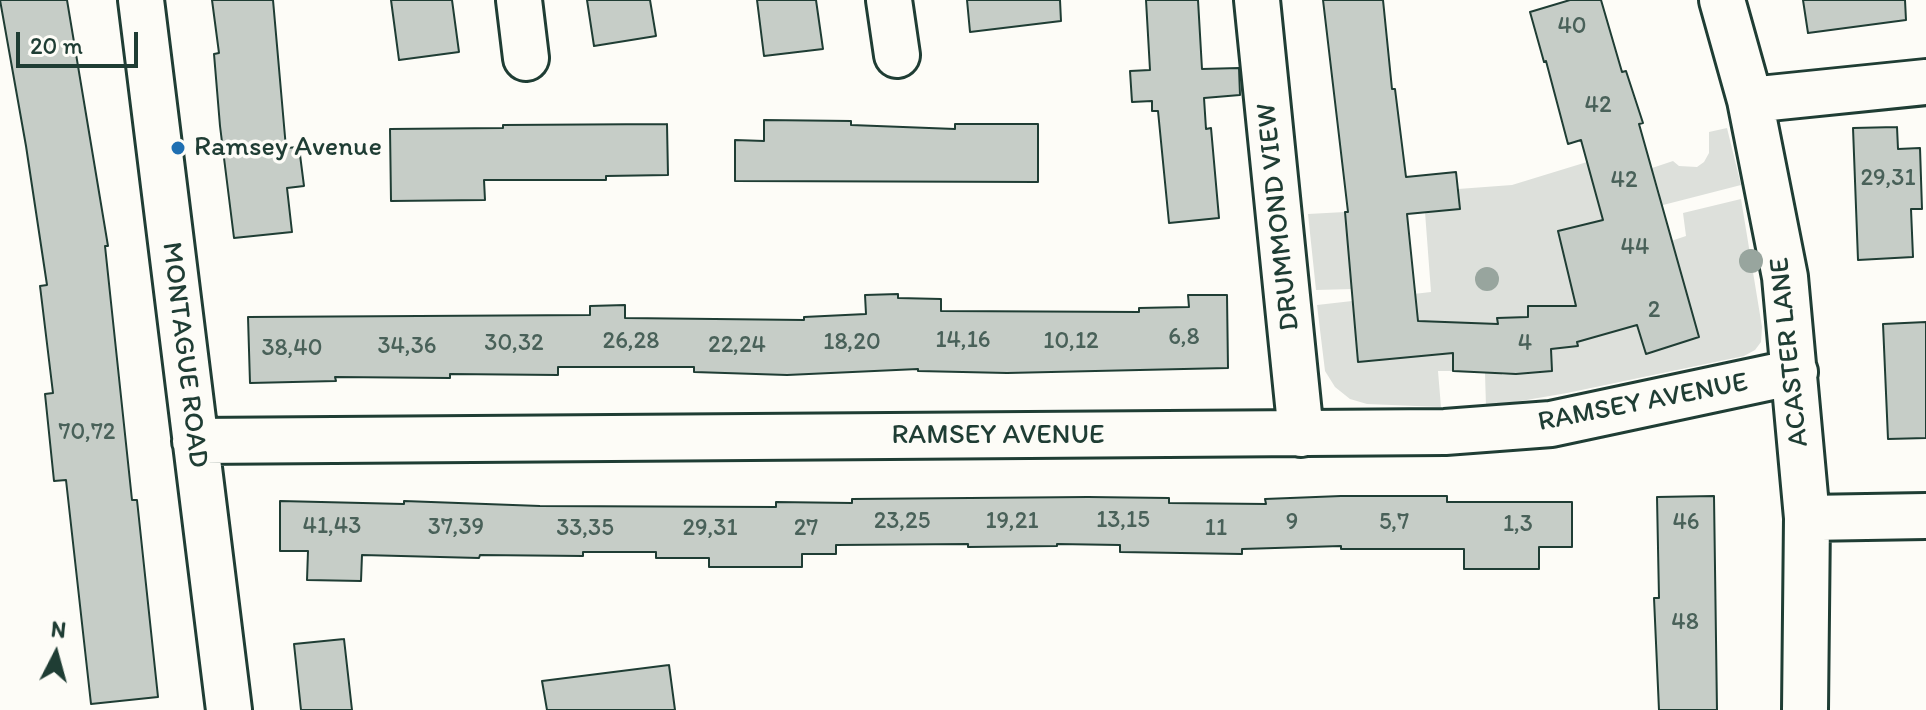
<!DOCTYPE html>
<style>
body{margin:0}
#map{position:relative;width:1926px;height:710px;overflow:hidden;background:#fdfcf7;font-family:Itim,sans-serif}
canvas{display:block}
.north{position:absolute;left:16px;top:614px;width:80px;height:80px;-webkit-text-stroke:6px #fdfcf7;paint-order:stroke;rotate:6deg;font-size:22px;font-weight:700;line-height:32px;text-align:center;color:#1f3d34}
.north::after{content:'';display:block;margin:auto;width:28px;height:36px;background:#1f3d34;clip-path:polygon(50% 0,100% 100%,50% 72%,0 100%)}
.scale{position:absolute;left:16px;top:32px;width:122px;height:36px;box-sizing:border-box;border:4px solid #1f3d34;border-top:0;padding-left:10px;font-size:24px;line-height:28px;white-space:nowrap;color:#1f3d34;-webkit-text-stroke:6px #fdfcf7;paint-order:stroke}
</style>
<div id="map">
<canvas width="1926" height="710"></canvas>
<div class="north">N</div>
<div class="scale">20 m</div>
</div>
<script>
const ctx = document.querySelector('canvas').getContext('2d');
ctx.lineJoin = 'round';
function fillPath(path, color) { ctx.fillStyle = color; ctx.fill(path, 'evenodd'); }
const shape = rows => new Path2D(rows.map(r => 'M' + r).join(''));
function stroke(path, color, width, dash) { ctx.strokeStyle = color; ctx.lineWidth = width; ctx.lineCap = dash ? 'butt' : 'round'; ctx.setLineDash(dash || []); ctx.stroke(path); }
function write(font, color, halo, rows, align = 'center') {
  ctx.font = font + ' Itim,sans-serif'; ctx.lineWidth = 7; ctx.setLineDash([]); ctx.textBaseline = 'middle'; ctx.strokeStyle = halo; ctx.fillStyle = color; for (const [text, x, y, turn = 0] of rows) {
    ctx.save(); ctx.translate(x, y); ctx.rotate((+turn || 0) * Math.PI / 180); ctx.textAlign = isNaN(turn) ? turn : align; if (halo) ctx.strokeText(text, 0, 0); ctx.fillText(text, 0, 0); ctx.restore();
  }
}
const green = shape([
 [1727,128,1741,185,1558,232,1563,252,1599,241,1671,241,1686,236,1683,213,1741,199,1762,327,1761,342,1755,350,1744,356,1567,393,1486,407,1485,373,1496,372,1453,324,1453,371,1438,371,1441,407,1367,404,1350,399,1335,387,1325,371,1317,305,1431,292,1425,212,1460,209,1458,189,1512,185,1587,162,1601,212,1660,194,1652,168,1673,161,1679,166,1697,167,1704,162,1709,153,1709,132],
 [1681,282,1699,337,1646,354,1637,325],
 [1415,304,1358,362,1353,309],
 [1528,317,1550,317,1552,371,1502,375,1497,318],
 [1345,212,1353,289,1316,290,1308,214]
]);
const building = shape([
 [0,0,67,0,108,246,105,246,132,500,137,500,158,697,91,704,66,480,54,481,45,394,53,393,40,286,47,285,26,146,0,0],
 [212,0,273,0,286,148,299,147,304,186,287,188,292,232,234,238,220,126,214,54,219,53,212,0],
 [391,0,452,0,459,52,399,60,391,0],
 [587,0,650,0,656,36,594,46,587,0],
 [757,0,816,0,823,49,764,56,757,0],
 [967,0,1060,0,1061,21,970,32,967,0],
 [1146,0,1198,0,1202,69,1239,68,1240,95,1204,98,1206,129,1211,128,1219,218,1169,223,1158,111,1152,111,1152,101,1132,102,1130,71,1150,70,1146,0],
 [1323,0,1383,0,1392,89,1395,89,1406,177,1456,172,1460,209,1407,214,1418,321,1498,324,1497,318,1528,317,1528,306,1576,306,1558,231,1603,220,1581,140,1568,144,1546,61,1544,62,1530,12,1570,0,1601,0,1622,72,1626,71,1643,123,1639,124,1699,337,1646,354,1637,325,1577,342,1578,346,1551,349,1552,371,1516,374,1453,371,1453,353,1358,362,1345,212,1348,212,1323,0],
 [1803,0,1905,0,1906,20,1808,33,1803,0],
 [764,120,851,121,851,125,955,129,955,124,1038,124,1038,182,735,181,735,140,764,141,764,120],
 [667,124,668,175,606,176,606,180,484,180,485,200,391,201,390,129,503,128,503,125,667,124],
 [1897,127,1898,149,1920,148,1922,209,1911,209,1913,257,1858,260,1853,128,1897,127],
 [898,294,898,298,941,299,941,311,1139,312,1139,308,1189,307,1188,295,1227,295,1228,368,1007,373,918,371,918,369,787,375,694,372,694,367,558,367,558,375,450,374,450,378,335,377,336,381,250,383,248,317,590,315,590,306,625,305,625,318,804,320,804,317,866,314,865,295,898,294],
 [1926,322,1926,438,1888,439,1883,324,1926,322],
 [1341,496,1447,496,1447,502,1572,502,1572,547,1539,547,1539,569,1464,569,1464,549,1341,549,1341,546,1242,549,1242,554,1120,552,1120,545,1057,544,1057,546,968,547,968,544,836,545,836,554,802,554,802,567,709,567,709,558,656,558,656,552,583,552,583,556,480,555,479,558,362,555,361,581,307,580,308,551,280,551,280,501,404,504,404,501,540,506,776,507,776,502,852,503,852,499,1088,497,1169,498,1169,503,1266,504,1265,499,1341,496],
 [1714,496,1717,710,1659,710,1654,598,1659,598,1657,497,1714,496],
 [344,639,352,710,301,710,294,644,344,639],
 [669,665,675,710,547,710,542,681,669,665]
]);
const minor = shape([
 [141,0,229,710],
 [519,0,526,58],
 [889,0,897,55],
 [1257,0,1301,434],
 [1722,0,1750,100,1785,277,1807,518,1805,710],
 [1750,100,1926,82],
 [195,441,1445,432,1551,424,1795,372],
 [1807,518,1926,516]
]);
const trees = [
 [1751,261],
 [1487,279]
];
const markers = [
 [178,148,8,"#1f6fb2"]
];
const numberNames = [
 ["40",1572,27],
 ["42",1598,106],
 ["29,31",1888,179],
 ["42",1624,181],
 ["44",1635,248],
 ["2",1654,311],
 ["6,8",1184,338],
 ["14,16",963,341],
 ["26,28",631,342],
 ["10,12",1071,342],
 ["18,20",852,343],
 ["30,32",514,344],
 ["4",1525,344],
 ["22,24",737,346],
 ["34,36",407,347],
 ["38,40",292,349],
 ["70,72",87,433],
 ["13,15",1123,521],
 ["23,25",902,522],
 ["19,21",1012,522],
 ["9",1292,523],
 ["5,7",1394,523],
 ["46",1686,523],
 ["1,3",1518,525],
 ["41,43",332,527],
 ["37,39",456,528],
 ["33,35",585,529],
 ["29,31",710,529],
 ["27",806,529],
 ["11",1216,529],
 ["48",1685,623]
];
const poiNames = [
 ["Ramsey Avenue",194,148]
];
const streetNames = [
 ["DRUMMOND VIEW",1279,217,-96],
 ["ACASTER LANE",1790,352,-96],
 ["MONTAGUE ROAD",184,355,83],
 ["RAMSEY AVENUE",1643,403,-11],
 ["RAMSEY AVENUE",998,436]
];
fillPath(green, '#dde0db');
fillPath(building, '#c6cdc7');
stroke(building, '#1f3d34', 2);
stroke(minor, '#1f3d34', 50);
stroke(minor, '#fdfcf7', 44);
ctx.fillStyle = '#98a59e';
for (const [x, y] of trees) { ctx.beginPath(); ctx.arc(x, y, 12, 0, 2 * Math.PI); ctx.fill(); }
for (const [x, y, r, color] of markers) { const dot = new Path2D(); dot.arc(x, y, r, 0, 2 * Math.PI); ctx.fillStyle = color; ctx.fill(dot); stroke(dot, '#fdfcf7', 3); }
write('24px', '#496159', null, numberNames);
write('28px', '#1f3d34', '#fdfcf7', poiNames, 'left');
write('28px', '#1f3d34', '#fdfcf7', streetNames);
</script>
